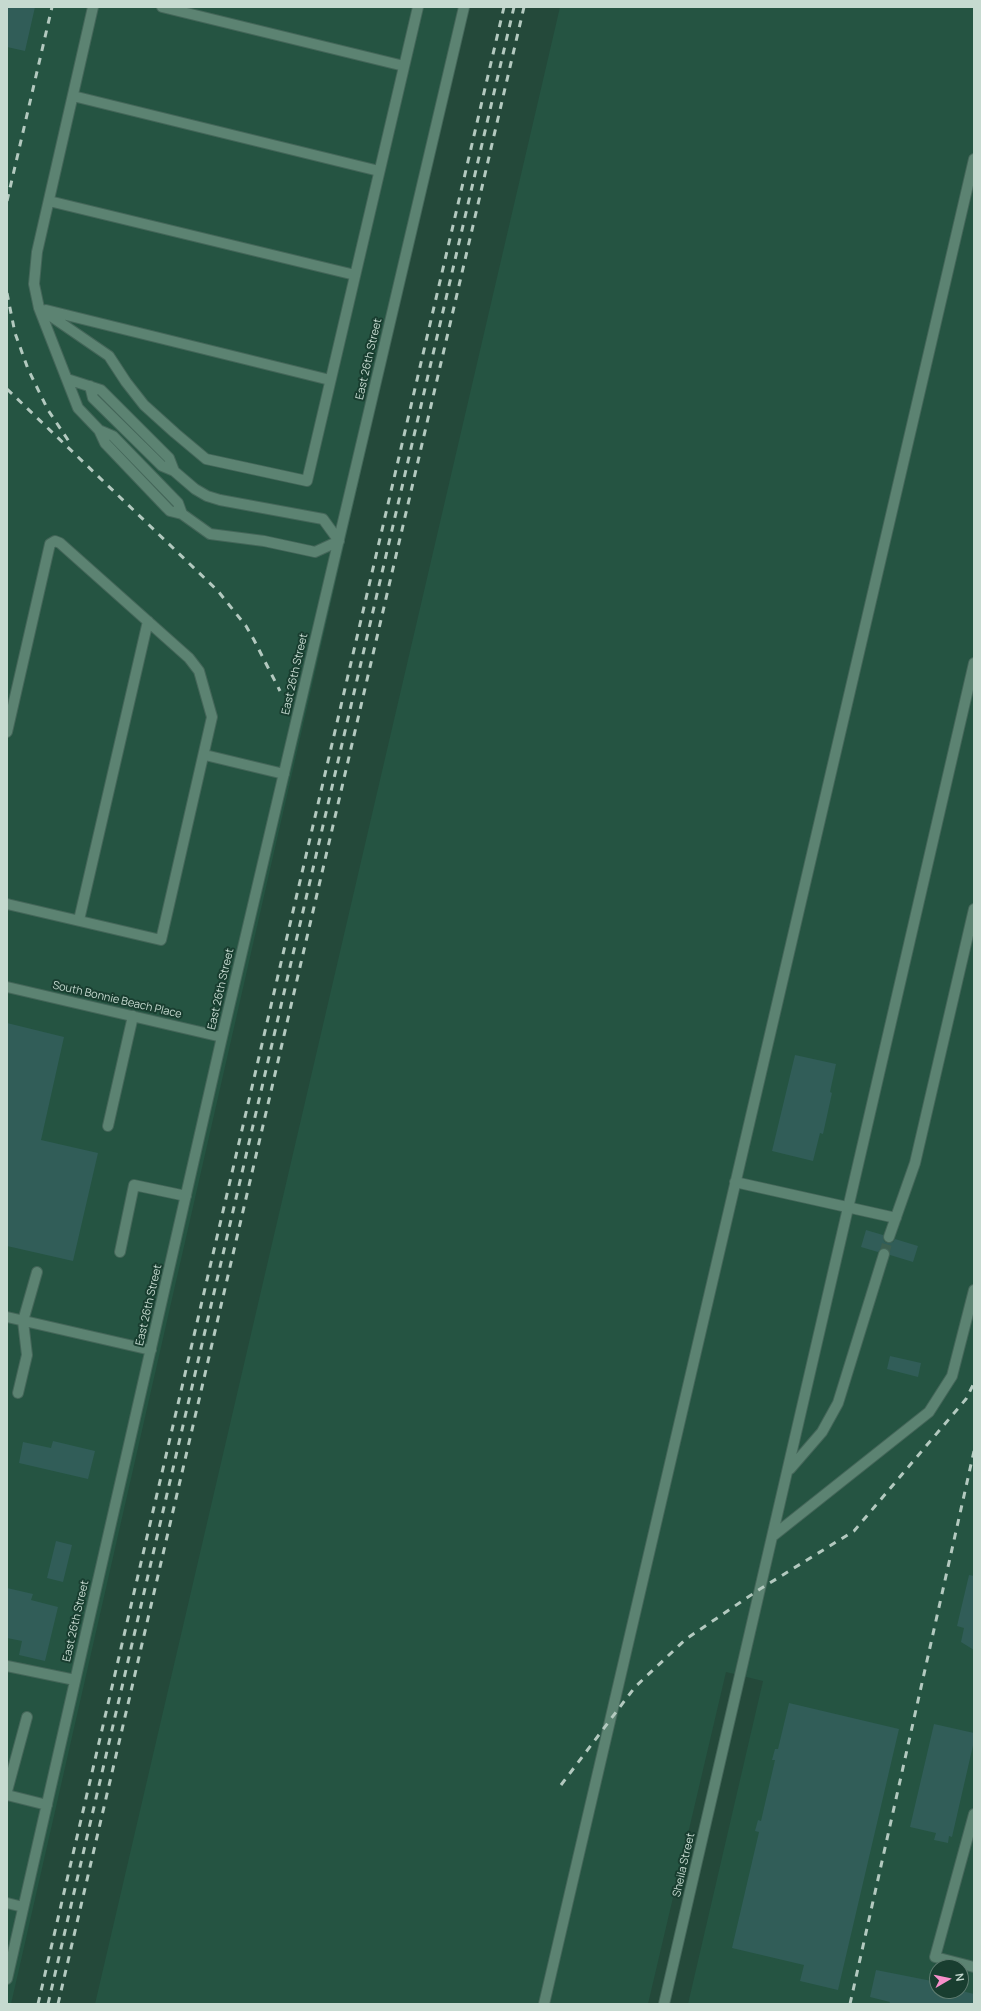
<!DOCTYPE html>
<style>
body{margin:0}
#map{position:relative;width:981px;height:2011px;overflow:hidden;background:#24493a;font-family:Manrope,sans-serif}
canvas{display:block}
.frame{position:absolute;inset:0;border:8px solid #c6dad0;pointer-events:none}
.north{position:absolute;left:929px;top:1959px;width:40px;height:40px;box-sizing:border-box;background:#193e30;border:1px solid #5e7c70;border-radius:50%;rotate:81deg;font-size:11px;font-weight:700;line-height:16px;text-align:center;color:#c6dad0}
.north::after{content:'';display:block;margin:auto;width:14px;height:18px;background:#f890cb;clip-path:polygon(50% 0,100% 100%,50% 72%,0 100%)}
</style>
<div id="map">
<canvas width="981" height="2011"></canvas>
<div class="frame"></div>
<div class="north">N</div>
</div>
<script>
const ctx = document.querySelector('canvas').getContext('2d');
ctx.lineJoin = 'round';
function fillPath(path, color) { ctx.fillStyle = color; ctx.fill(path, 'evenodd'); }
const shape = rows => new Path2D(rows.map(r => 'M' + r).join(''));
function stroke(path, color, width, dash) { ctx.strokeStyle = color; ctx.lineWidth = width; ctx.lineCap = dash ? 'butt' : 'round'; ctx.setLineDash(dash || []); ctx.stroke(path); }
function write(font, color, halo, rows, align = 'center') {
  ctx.font = font + ' Manrope,sans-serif'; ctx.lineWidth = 4; ctx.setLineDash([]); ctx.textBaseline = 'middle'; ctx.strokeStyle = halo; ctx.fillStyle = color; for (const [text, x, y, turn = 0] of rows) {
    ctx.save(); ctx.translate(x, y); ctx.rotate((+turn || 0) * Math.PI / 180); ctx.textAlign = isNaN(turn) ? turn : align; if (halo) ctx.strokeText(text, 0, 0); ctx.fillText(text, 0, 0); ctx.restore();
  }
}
const built = shape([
 [7,7,467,7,11,2004,7,2004],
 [560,7,974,7,974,2004,688,2004,763,1681,726,1672,648,2004,95,2004],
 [937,1967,961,1967,961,1991,937,1991]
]);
const building = shape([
 [7,7,35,7,25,51,7,47],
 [7,1023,64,1037,41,1140,98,1153,73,1261,7,1246],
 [795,1055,836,1064,830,1092,832,1093,823,1134,820,1133,813,1161,772,1151],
 [866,1230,883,1235,884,1241,887,1243,893,1242,895,1239,918,1246,913,1262,890,1255,889,1250,886,1248,882,1248,878,1252,861,1247],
 [890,1356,921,1363,918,1377,887,1369],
 [53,1441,95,1451,88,1479,19,1463,23,1442,51,1448],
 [56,1541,72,1545,63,1582,47,1578],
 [969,1575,974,1576,974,1650,961,1642,964,1628,957,1626],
 [7,1588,33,1594,31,1600,58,1607,45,1661,19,1655,22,1641,7,1638],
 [789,1703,899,1729,838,1990,800,1981,804,1965,732,1948,759,1832,755,1831,758,1820,761,1821,775,1760,772,1760,775,1749,778,1749],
 [934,1724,974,1733,974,1741,952,1837,949,1836,948,1843,934,1840,936,1833,910,1827],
 [876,1970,937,1982,937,1991,962,1991,974,1994,974,2004,889,2004,890,2002,870,1997]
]);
const minorTunnel = shape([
 [884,1254,889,1237]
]);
const minor = shape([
 [162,7,404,66],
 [73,96,379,171],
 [49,201,355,275],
 [39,308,109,356,126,382,144,405,175,433,206,459,307,481,418,7],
 [46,310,330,380],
 [67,379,101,390,169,458,174,471],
 [90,386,93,398,162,466,174,471,195,489,207,496,220,500,323,519,339,541,315,552,264,541,210,534,182,514,170,511,167,508,105,443,99,430,78,408,39,308,34,284,37,252,93,7],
 [99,430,113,436,178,503,182,514],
 [7,732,50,544,55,541,60,543,189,658,199,671,212,717,161,940,7,904],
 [205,755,284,774],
 [79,920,148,621],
 [7,987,222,1037],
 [108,1126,133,1016],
 [735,1182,896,1218],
 [889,1237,915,1163,974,909],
 [120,1252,134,1185,186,1196],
 [7,1317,151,1350],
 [18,1393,27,1355,23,1321,37,1272],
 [790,1469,822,1432,838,1403,884,1254],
 [774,1535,929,1412,952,1376,974,1290],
 [7,1666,75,1680],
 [7,1791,27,1717],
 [7,1795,47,1805],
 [974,1814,935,1957,974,1967],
 [7,1903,23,1907],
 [7,1979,222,1037,464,7],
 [544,2004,974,159],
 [664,2004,974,663]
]);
const rail = shape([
 [7,201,52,7],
 [7,293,15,333,28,369,48,410,70,443],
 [7,389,218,591,246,626,254,640,280,691],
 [561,1785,635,1687,686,1639,760,1589,854,1531,966,1399,974,1383],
 [38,2004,504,7],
 [48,2004,514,7],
 [58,2004,524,7],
 [850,2004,974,1451]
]);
const streetNames = [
 ["East 26th Street",369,359,-77],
 ["East 26th Street",295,674,-77],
 ["East 26th Street",221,989,-77],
 ["South Bonnie Beach Place",117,1000,13],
 ["East 26th Street",149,1305,-77],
 ["East 26th Street",76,1621,-77],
 ["Sheila Street",684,1865,-77]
];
fillPath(built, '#255442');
fillPath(building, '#315d58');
stroke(minorTunnel, '#3c5f50', 10, [10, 5]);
stroke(minor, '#446659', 12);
stroke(minor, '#5c8372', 10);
stroke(rail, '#b3c9bf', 3, [7, 7]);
write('11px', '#c6dad0', '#193e30', streetNames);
</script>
